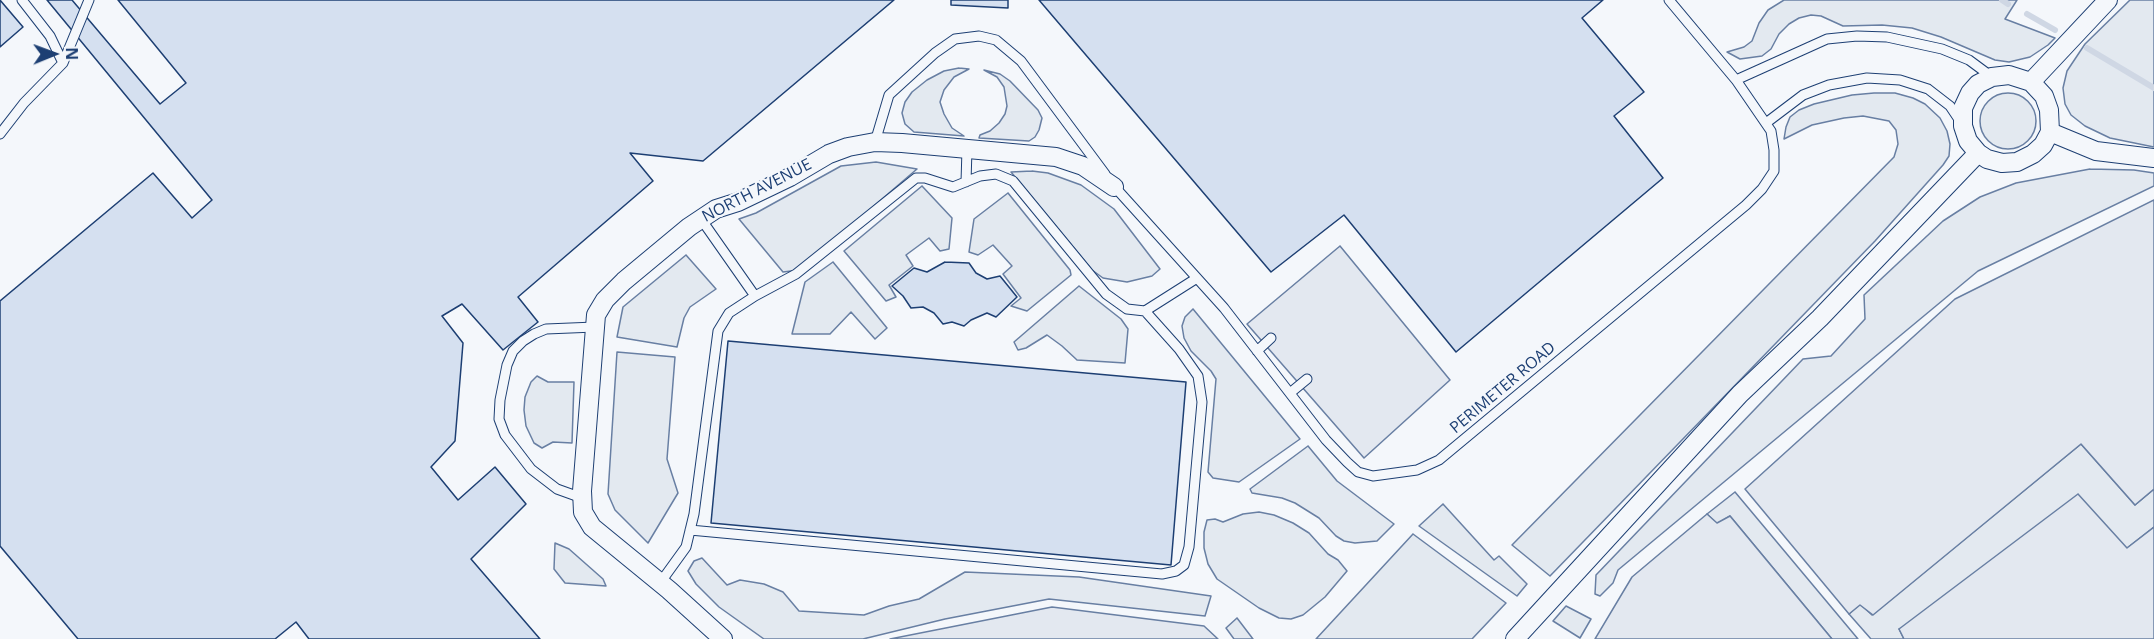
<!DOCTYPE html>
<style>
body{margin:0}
#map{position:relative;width:2154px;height:639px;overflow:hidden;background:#f4f7fb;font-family:"Open Sans",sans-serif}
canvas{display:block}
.north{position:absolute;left:24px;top:24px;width:60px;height:60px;-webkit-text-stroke:4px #f4f7fb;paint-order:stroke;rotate:89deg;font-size:16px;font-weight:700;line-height:24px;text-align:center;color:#1d3f73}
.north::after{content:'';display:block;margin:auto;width:21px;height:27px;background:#1d3f73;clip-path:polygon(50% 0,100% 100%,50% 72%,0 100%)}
</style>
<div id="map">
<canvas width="2154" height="639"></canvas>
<div class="north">N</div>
</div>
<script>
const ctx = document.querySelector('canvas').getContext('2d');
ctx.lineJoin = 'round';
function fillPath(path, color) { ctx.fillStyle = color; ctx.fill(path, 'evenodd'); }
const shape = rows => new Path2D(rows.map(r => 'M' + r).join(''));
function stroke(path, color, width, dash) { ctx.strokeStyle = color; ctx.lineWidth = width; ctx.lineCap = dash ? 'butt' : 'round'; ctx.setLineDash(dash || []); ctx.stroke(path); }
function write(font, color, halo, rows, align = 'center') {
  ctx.font = font + ' "Open Sans",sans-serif'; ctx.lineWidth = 4.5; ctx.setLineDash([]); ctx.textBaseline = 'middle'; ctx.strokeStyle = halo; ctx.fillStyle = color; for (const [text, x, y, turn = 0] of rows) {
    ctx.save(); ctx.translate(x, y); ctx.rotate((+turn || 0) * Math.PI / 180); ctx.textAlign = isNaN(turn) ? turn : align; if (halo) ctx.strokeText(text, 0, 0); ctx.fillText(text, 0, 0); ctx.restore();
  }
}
const green = shape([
 [1784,0,2017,0,2005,19,2055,38,2048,45,2030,57,2009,62,1995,60,1941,37,1912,28,1882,25,1843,26,1821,16,1811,15,1799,18,1789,24,1779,34,1771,49,1762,56,1740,59,1727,52,1744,47,1752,41,1759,23,1768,10,1784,0],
 [2130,0,2154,0,2154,147,2110,138,2085,126,2071,115,2065,104,2063,88,2067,71,2085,44,2130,0],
 [959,68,969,69,954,77,944,90,940,102,944,114,952,128,964,136,914,132,905,124,902,113,905,102,912,92,927,80,944,71,959,68],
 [984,70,1000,74,1010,81,1038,110,1042,118,1039,130,1035,137,1029,141,979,138,980,135,990,131,999,123,1005,114,1007,106,1004,87,997,77,984,70],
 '1980 121a28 28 0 1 1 56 0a28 28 0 1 1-56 0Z',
 [1874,93,1895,93,1913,98,1925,104,1940,118,1947,131,1950,144,1949,156,1943,165,1875,241,1550,576,1512,545,1894,157,1898,144,1896,130,1889,121,1863,116,1844,118,1812,125,1784,139,1786,127,1790,117,1799,110,1814,104,1852,95,1874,93],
 [876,162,917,169,799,270,783,272,739,219,756,213,841,166,876,162],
 [2090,169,2134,170,2154,173,2154,186,1978,271,1618,570,1613,583,1600,596,1595,594,1596,575,1803,359,1831,356,1865,319,1864,295,1943,221,1980,197,2016,183,2090,169],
 [1032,171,1048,173,1081,185,1114,209,1160,269,1152,276,1127,282,1103,278,1092,270,1011,172,1032,171],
 [922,186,952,218,949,249,940,251,929,238,906,255,913,266,889,285,896,297,886,301,844,251,922,186],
 [1008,193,1070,270,1071,275,1027,311,1011,306,1021,298,1003,274,1012,266,993,245,978,255,969,252,974,219,1008,193],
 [686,255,716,289,690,307,684,318,677,347,617,337,623,307,686,255],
 [833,262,887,328,875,339,851,312,830,334,792,334,805,282,833,262],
 [1079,286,1121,319,1128,329,1125,363,1077,360,1062,346,1047,335,1026,348,1018,350,1014,342,1079,286],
 [1193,309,1300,439,1239,482,1213,478,1208,472,1216,379,1211,371,1191,351,1184,338,1182,326,1185,317,1193,309],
 [617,352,675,357,667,459,678,493,648,543,615,510,608,494,617,352],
 [537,376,548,382,574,382,572,443,553,442,542,448,534,443,526,426,524,410,525,397,531,382,537,376],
 [2081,444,2135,505,2154,489,2154,527,2127,548,1899,629,1904,639,1871,639,1849,614,1860,604,1872,615,2081,444],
 [1308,446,1337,481,1394,524,1377,541,1355,543,1344,541,1336,536,1319,518,1295,503,1282,498,1252,493,1250,489,1308,446],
 [1735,492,1858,639,1832,639,1730,516,1717,524,1707,514,1735,492],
 [1443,504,1494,560,1499,556,1527,584,1517,596,1419,526,1443,504],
 [1259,512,1274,515,1293,523,1309,533,1328,554,1338,560,1347,571,1325,597,1303,615,1291,619,1279,618,1259,608,1217,579,1208,564,1204,548,1204,532,1207,520,1215,519,1223,522,1243,514,1259,512],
 [1413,534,1506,603,1472,639,1316,639,1413,534],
 [555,543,569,549,603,579,606,586,565,583,554,569,555,543],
 [702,558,727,585,740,580,764,584,783,592,799,611,864,615,889,606,919,599,965,572,1079,577,1211,596,1205,616,1049,599,945,619,863,639,764,639,719,607,696,584,688,571,694,561,702,558],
 [1566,606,1591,619,1580,638,1553,621,1566,606],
 [1237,618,1253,639,1234,639,1226,628,1237,618]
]);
const parking = shape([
 [2154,200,2154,489,2135,505,2081,444,1873,615,1860,605,1849,614,1745,489,1955,299,2154,200],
 [1340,246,1450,380,1364,458,1247,324,1340,246],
 [2078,494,2127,548,2154,527,2154,639,1904,639,1899,629,2078,494],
 [1707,514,1717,523,1730,516,1832,639,1595,639,1632,577,1707,514],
 [1052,607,1204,626,1218,639,890,639,1052,607]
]);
const stream = shape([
 [2002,0,2008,4],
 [2027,14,2055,30],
 [2087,48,2154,88]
]);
const building = shape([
 [0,0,23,27,0,47,0,0],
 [47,0,72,0,160,104,186,83,118,0,894,0,703,161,630,153,653,181,518,297,538,322,503,350,462,304,442,316,463,343,455,441,431,467,458,500,495,467,526,504,471,559,540,639,309,639,296,622,275,639,78,639,0,546,0,301,153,173,192,218,212,200,47,0],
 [951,0,1008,0,1008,8,951,5,951,0],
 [1039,0,1603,0,1582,18,1644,92,1614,116,1663,178,1456,352,1344,215,1271,272,1039,0],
 [945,262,969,263,976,273,987,279,1000,276,1017,297,996,317,987,313,971,320,964,326,952,322,943,324,934,313,923,307,911,308,903,296,892,286,914,268,927,272,945,262],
 [728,341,1186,382,1171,565,711,523,728,341]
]);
const lane = shape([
 [22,0,50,36,63,63],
 [1736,80,1827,39,1857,36,1887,37,1942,49,1969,60,1992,77],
 [1766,123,1803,95,1829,85,1867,78,1900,80,1928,89,1950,106,1960,121],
 [0,134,24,103,63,63,89,0],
 [875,142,889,95,935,53,955,39,979,36,996,40,1021,61,1105,174],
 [966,182,967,149],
 [1113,185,1224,308,1326,440,1347,462,1358,472,1373,476,1417,470,1439,460,1746,205,1762,189,1774,171,1774,150,1771,131,1736,80,1669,0],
 [701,219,755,296],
 [1257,351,1271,338],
 [1290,393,1307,379],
 [582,498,557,489,531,469,505,435,499,419,500,400,507,365,513,351,523,341,534,334,546,329,595,327],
 [690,530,1162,574,1176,571,1184,565,1189,547,1202,402,1198,376,1179,349,1145,311],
 [660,583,686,547,694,514,718,331,729,313,755,296,796,274,916,178,925,178,953,187,980,176,996,174,1013,181,1106,294,1127,309,1145,311,1197,278]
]);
const street = shape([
 [2009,75,2031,82,2044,96,2049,110,2050,132,2043,145,2033,154,2017,162,2002,163,1987,159,1978,153,1968,141,1963,126,1963,108,1970,93,1978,84,1992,77,2009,75],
 [2031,82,2108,0],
 [2050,132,2096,151,2154,158],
 [723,639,669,590,592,527,583,512,582,491,596,315,605,300,624,281,689,227,716,209,738,202,790,177,829,154,848,147,875,142,902,143,1056,157,1083,166,1114,187],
 [1515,639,1740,394,1820,318,1978,153]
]);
const streetNames = [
 ["NORTH AVENUE",757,191,-27],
 ["PERIMETER ROAD",1503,388,-40]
];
fillPath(green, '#e3e9f0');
stroke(green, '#687fa3', 1.5);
fillPath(parking, '#e3e8f0');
stroke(parking, '#687fa3', 1.5);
stroke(stream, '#cfd7e4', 6);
fillPath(building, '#d5e0f0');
stroke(building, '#1d3f73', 1.5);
stroke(lane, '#1d3f73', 11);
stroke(street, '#1d3f73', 20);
stroke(lane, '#f4f7fb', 9);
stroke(street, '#f4f7fb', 18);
write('16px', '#1d3f73', '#f4f7fb', streetNames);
</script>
